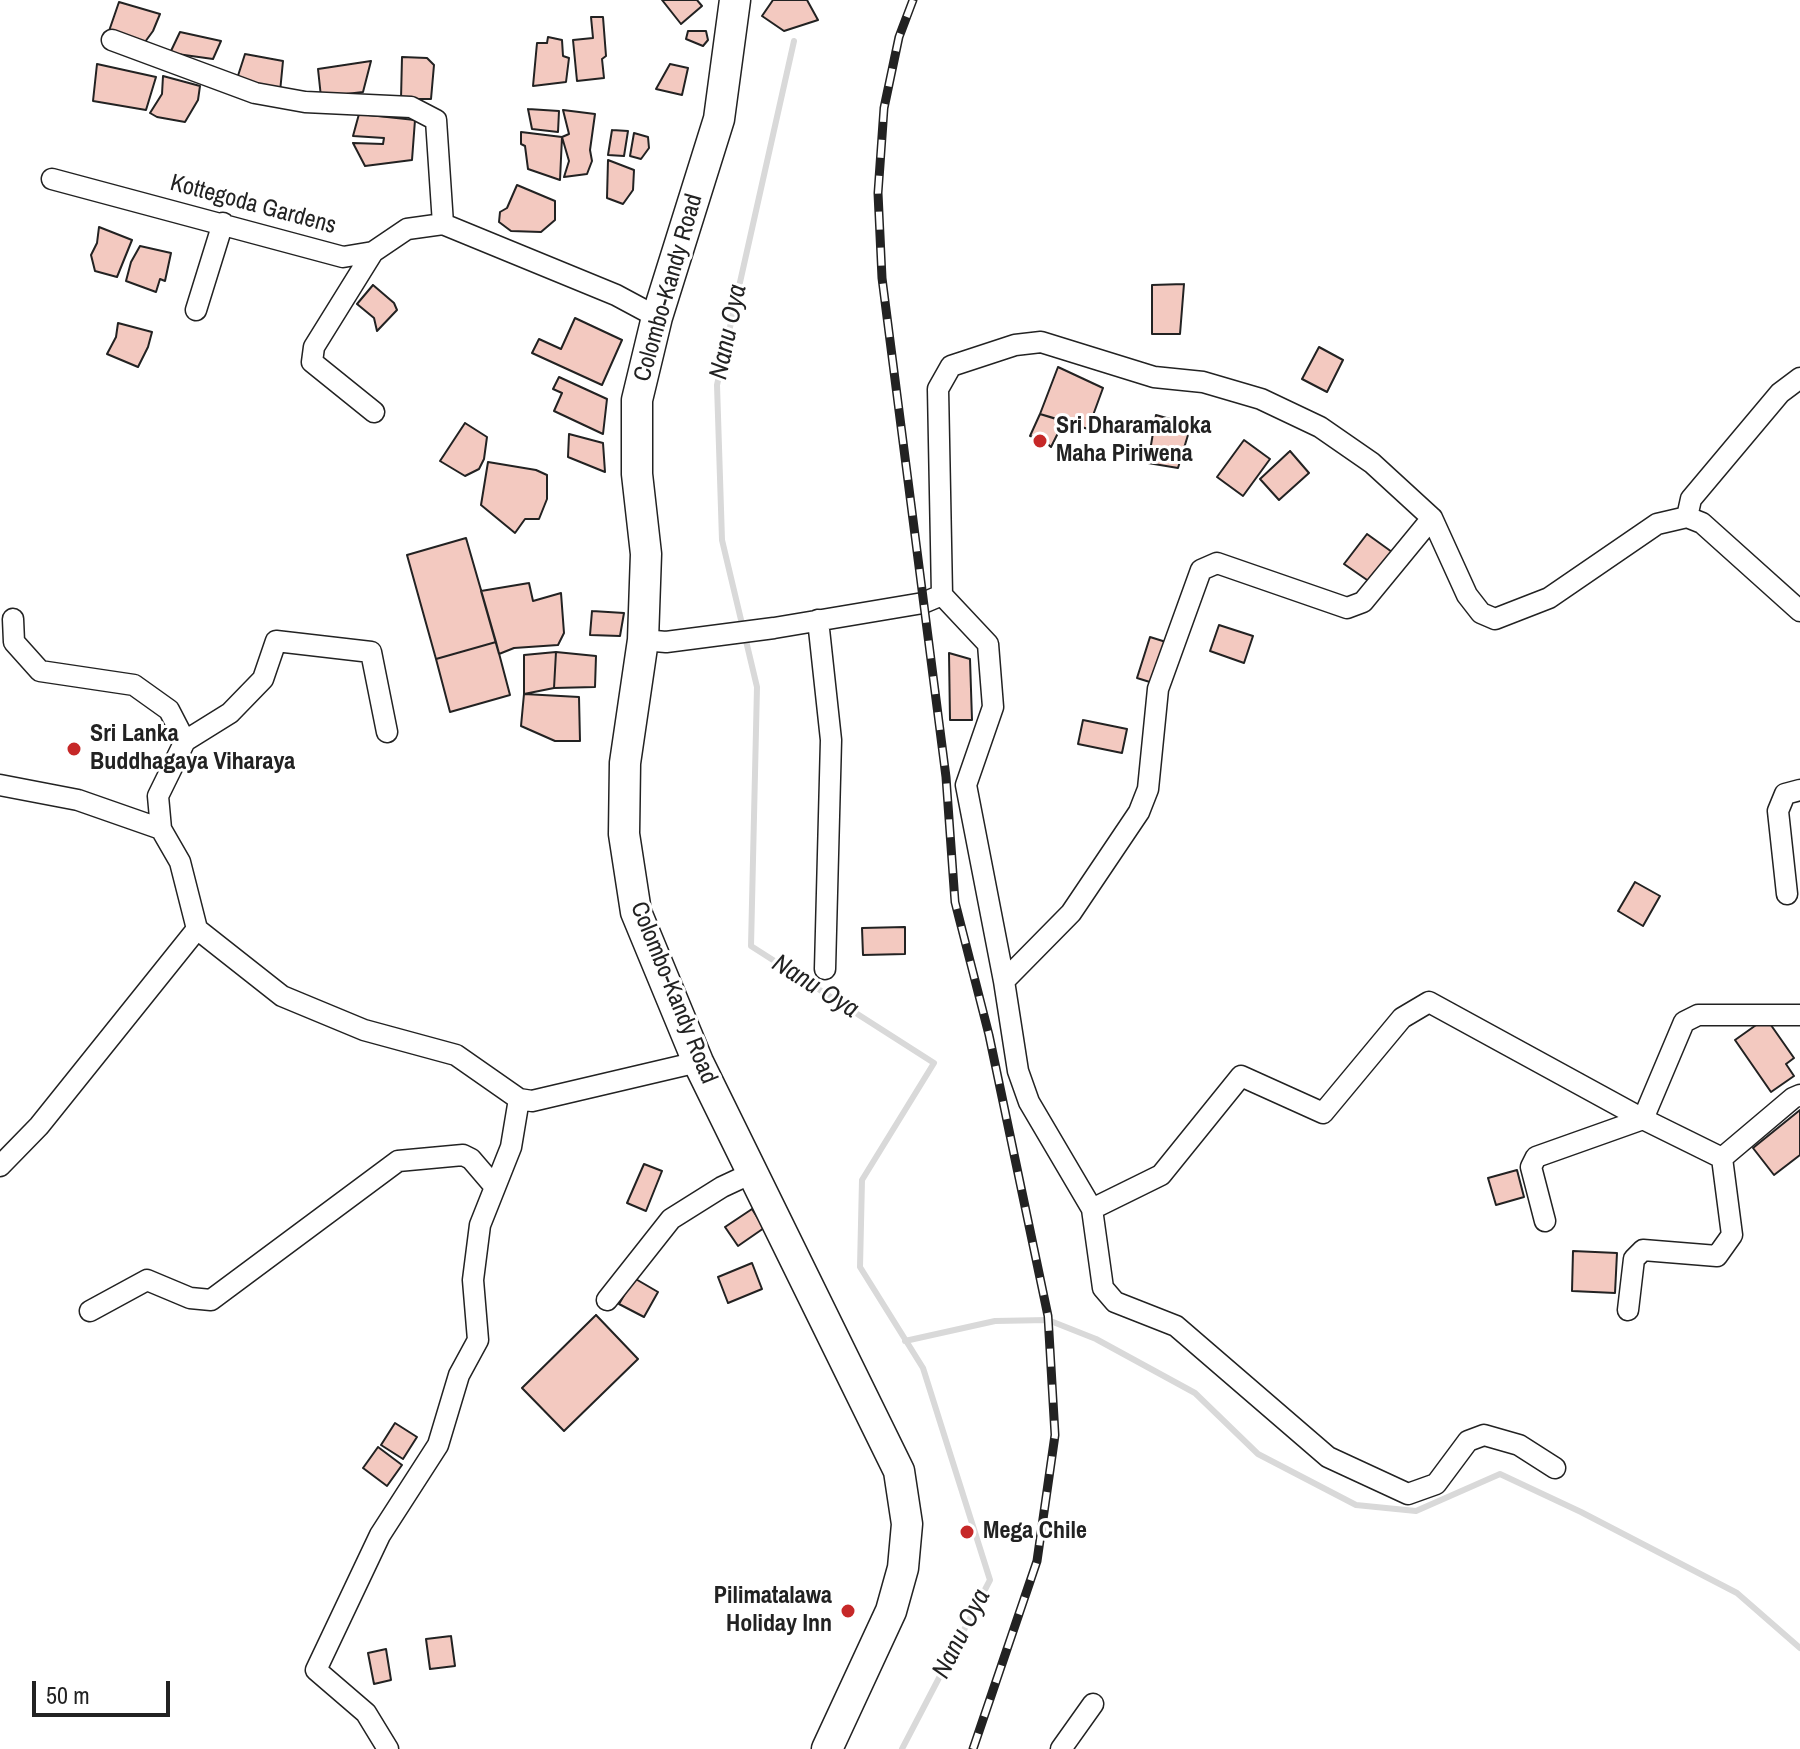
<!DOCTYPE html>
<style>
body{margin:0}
#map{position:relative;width:1800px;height:1749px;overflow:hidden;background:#fff;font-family:"Archivo Narrow",sans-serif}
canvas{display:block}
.scale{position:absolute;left:32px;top:1681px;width:138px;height:36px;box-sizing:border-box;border:4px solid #222;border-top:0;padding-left:10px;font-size:24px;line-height:28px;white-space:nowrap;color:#222;-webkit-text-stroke:6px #fff;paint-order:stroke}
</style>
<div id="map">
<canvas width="1800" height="1749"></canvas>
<div class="scale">50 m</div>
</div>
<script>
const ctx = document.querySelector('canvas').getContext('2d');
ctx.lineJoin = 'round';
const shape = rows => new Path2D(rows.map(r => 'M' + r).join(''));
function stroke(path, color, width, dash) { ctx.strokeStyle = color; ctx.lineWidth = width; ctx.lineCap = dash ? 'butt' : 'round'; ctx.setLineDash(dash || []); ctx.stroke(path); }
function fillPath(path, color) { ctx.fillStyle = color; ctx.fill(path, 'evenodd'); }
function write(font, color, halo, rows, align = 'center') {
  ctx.font = font + ' "Archivo Narrow",sans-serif'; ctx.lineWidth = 6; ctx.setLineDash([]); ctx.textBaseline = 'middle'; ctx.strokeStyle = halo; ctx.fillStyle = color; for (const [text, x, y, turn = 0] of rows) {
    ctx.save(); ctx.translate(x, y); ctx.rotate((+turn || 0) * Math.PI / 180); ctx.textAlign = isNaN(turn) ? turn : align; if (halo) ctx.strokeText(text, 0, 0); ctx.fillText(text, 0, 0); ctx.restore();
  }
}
const stream = shape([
 [794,41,717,385,722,540,757,687,751,946,934,1063,862,1180,860,1267,923,1368,990,1580,902,1749],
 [905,1341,995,1321,1048,1320,1096,1339,1195,1393,1258,1454,1356,1505,1416,1511,1500,1474,1581,1512,1737,1593,1800,1648]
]);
const building = shape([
 [662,0,697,0,702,6,681,24,662,0],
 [773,0,807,0,818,20,784,31,762,16,773,0],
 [119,2,160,14,153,31,145,42,109,31,119,2],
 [591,17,603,17,606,56,602,59,604,78,577,81,573,40,593,38,591,17],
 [688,31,706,31,708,40,703,46,686,39,688,31],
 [180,32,221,41,213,59,170,53,180,32],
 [548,37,562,40,563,56,569,58,566,82,533,86,537,43,547,43,548,37],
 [245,54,283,61,280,92,235,85,245,54],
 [402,57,427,58,434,65,431,99,401,99,402,57],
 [371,61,363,92,321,97,318,69,371,61],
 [97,64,156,77,146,110,93,101,97,64],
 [670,64,688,68,682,95,656,89,670,64],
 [163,76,200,86,198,100,185,122,157,117,150,113,162,94,163,76],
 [528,109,559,111,558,132,532,129,528,109],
 [563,110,595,114,590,150,592,161,587,174,564,177,569,161,562,137,569,134,563,110],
 [359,114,415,120,412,160,365,166,353,143,383,144,384,138,353,136,359,114],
 [612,130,628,131,624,156,608,155,612,130],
 [521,132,562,137,560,180,528,169,525,146,521,144,521,132],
 [634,133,648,137,649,148,641,159,630,156,634,133],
 [608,160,634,170,633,190,623,204,607,198,608,160],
 [517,185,555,201,555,220,541,232,511,231,499,222,500,212,507,208,517,185],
 [99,227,132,240,117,277,95,271,91,255,97,243,99,227],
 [140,246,171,253,165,281,160,279,156,292,126,281,131,262,140,246],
 [1184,284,1180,334,1152,334,1152,285,1184,284],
 [373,285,394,303,397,310,377,331,374,318,357,304,373,285],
 [575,318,622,340,602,385,532,353,539,339,561,349,575,318],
 [118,323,152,332,148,347,138,367,107,354,116,337,118,323],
 [1319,347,1343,360,1327,392,1302,379,1319,347],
 [1058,367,1103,388,1088,429,1040,414,1058,367],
 [559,377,607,399,603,434,554,411,562,393,553,389,559,377],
 [1040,414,1064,421,1051,447,1042,439,1030,436,1040,414],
 [1156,415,1191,425,1178,468,1148,463,1156,415],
 [465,423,487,437,484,459,479,469,465,476,440,461,465,423],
 [569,434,603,443,605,472,568,457,569,434],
 [1244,440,1270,459,1243,496,1217,477,1244,440],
 [1290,451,1309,473,1279,500,1260,479,1290,451],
 [488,462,536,470,547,475,547,499,539,519,525,519,515,533,481,505,488,462],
 [1367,534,1392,552,1370,582,1344,564,1367,534],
 [466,538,496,642,436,659,407,555,466,538],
 [529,583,533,601,561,593,564,633,558,645,514,648,499,654,481,591,529,583],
 [592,611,624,613,620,636,590,635,592,611],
 [1219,625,1253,636,1244,663,1210,651,1219,625],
 [1150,637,1166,642,1153,683,1137,678,1150,637],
 [496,642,510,695,450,712,436,659,496,642],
 [556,652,554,688,524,694,524,655,556,652],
 [556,652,596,656,595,687,554,688,556,652],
 [949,653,970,659,972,720,950,720,949,653],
 [524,694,579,697,580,741,555,741,521,726,524,694],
 [1083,720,1127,729,1122,753,1078,744,1083,720],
 [1635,882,1660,896,1643,926,1618,911,1635,882],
 [905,927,905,954,863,955,862,928,905,927],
 [1766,1018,1794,1058,1786,1064,1794,1076,1771,1092,1735,1040,1766,1018],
 [1800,1110,1800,1155,1774,1175,1753,1148,1800,1110],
 [644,1164,662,1171,646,1211,627,1203,644,1164],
 [1517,1170,1524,1197,1496,1205,1488,1178,1517,1170],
 [752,1209,764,1228,738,1246,725,1227,752,1209],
 [1573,1251,1617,1253,1615,1293,1572,1291,1573,1251],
 [752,1263,762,1289,728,1303,718,1277,752,1263],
 [634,1278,658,1292,644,1317,619,1304,634,1278],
 [596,1315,638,1359,564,1431,522,1388,596,1315],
 [395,1423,417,1437,403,1459,381,1445,395,1423],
 [378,1447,402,1465,387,1486,363,1468,378,1447],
 [451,1636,455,1666,430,1669,426,1639,451,1636],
 [386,1649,391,1680,374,1684,368,1653,386,1649]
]);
const minor = shape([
 [112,40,255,93,305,102,411,107,436,120,443,224],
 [52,179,343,257,373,252,407,229,443,224,616,295,657,317],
 [373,252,314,347,312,362,374,412],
 [196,310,223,223],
 [1687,517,1691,499,1780,393,1800,378],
 [942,595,988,644,993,707,966,785,1004,981,1018,1071,1029,1102,1092,1209,1103,1288,1115,1302,1176,1326,1328,1457,1408,1494,1436,1484,1468,1441,1484,1435,1519,1445,1555,1468],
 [13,619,14,642,40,671,134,685,169,710,185,741],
 [818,620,831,740,825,969],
 [643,640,666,642,774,628,923,603,942,595,938,389,951,366,1015,345,1041,342,1154,377,1203,382,1261,399,1320,427,1372,463,1432,518,1467,595,1481,613,1495,619,1549,598,1657,524,1687,517,1702,523,1800,611],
 [0,785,78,800,161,829,180,862,197,929,282,996,364,1030,456,1055,519,1099,532,1101,698,1062],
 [161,829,158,796,185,741,230,713,263,679,276,641,371,652,387,732],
 [1787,894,1778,811,1785,794,1800,790],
 [1004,981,1071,913,1139,812,1148,789,1158,689,1201,570,1217,563,1347,608,1363,602,1432,518],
 [0,1166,39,1126,197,929],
 [1092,1209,1161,1175,1241,1076,1323,1113,1402,1018,1429,1002,1643,1119,1722,1158,1793,1098,1800,1095],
 [1545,1221,1531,1167,1536,1157,1643,1119,1684,1022,1698,1015,1800,1015],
 [607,1300,671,1219,722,1187,752,1173],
 [1628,1310,1634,1259,1643,1250,1717,1256,1732,1235,1722,1158],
 [90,1311,147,1280,190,1298,211,1300,398,1161,463,1155,471,1159,495,1187],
 [388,1749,366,1713,316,1670,380,1535,438,1445,459,1375,478,1340,473,1280,480,1225,511,1147,519,1099],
 [1061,1749,1093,1704]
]);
const highway = shape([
 [735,0,719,119,657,317,637,400,637,474,646,554,643,640,625,763,624,834,636,912,698,1062,899,1471,907,1524,903,1568,891,1611,827,1749]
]);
const rail = shape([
 [913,0,899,37,884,108,878,193,882,278,946,777,955,902,989,1035,1048,1316,1055,1435,1037,1561,973,1749]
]);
const markers = [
 [1040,441,8,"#c62828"],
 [74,749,8,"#c62828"],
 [967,1532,8,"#c62828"],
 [848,1611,8,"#c62828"]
];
const streetNames = [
 ["Kottegoda Gardens",253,205,15],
 ["Colombo-Kandy Road",669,288,-74],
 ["Colombo-Kandy Road",673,993,68]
];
const poiNames = [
 ["Sri Dharamaloka",1056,427],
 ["Maha Piriwena",1056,455],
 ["Sri Lanka",90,735],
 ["Buddhagaya Viharaya",90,763],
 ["Mega Chile",983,1532],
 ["Pilimatalawa",832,1597,"right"],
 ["Holiday Inn",832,1625,"right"]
];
const waterNames = [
 ["Nanu Oya",729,332,-78],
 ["Nanu Oya",815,987,32],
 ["Nanu Oya",962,1634,-63]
];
stroke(stream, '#d9d9d9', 6);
fillPath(building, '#f3c9c0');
stroke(building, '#222', 2);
stroke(minor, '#222', 23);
stroke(highway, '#222', 33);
stroke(minor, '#fff', 20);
stroke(highway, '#fff', 30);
stroke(rail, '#222', 9);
stroke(rail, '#fff', 6, [18]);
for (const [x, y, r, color] of markers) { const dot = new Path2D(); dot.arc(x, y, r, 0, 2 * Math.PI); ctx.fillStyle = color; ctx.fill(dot); stroke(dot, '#fff', 3); }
write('24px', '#222', '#fff', streetNames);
write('bold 24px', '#222', '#fff', poiNames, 'left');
write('italic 26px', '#222', '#fff', waterNames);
</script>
